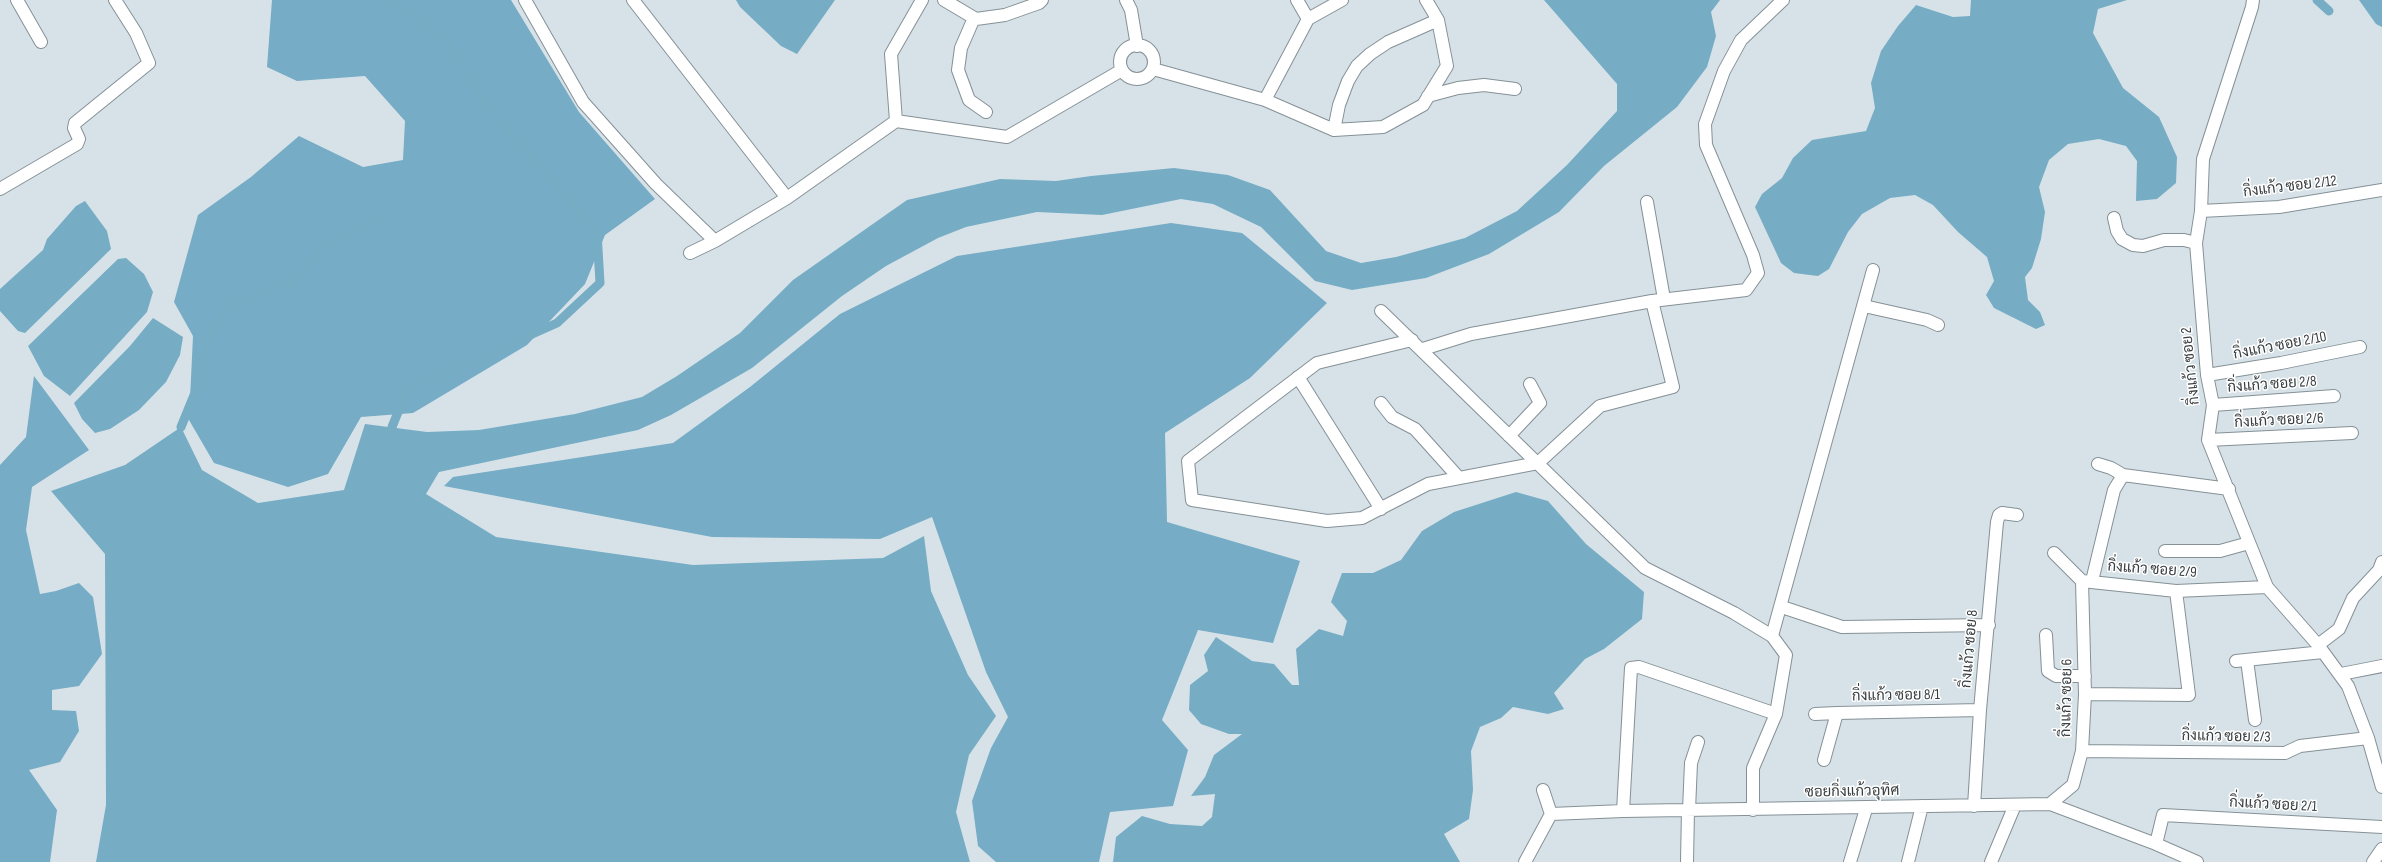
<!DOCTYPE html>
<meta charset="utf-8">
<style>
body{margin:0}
canvas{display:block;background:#d6e2e8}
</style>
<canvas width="2382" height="862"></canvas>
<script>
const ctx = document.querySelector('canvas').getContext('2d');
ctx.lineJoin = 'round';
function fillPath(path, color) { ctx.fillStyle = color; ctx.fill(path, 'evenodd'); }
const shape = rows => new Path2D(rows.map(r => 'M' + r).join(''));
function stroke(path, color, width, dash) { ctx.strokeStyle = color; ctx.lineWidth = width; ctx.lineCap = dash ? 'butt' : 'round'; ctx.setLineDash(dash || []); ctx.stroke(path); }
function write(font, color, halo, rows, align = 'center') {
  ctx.font = font + ' "Sofia Sans Condensed",Sarabun,sans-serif'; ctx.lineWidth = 3; ctx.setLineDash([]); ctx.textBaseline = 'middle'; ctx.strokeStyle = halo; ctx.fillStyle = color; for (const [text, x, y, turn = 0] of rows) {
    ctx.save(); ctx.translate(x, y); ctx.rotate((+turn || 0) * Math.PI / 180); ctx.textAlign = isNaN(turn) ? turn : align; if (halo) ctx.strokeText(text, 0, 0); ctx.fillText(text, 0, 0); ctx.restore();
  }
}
const forest = shape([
 [272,0,511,0,579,112,655,199,605,235,585,284,527,345,413,413,361,417,328,474,288,487,214,463,189,420,193,336,174,302,198,215,251,177,299,136,363,167,403,160,405,121,365,76,297,81,267,67],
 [2359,0,2382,0,2382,27,2376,24],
 [1171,223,1242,233,1327,303,1250,378,1165,433,1167,522,1300,561,1273,643,1198,630,1162,720,1188,750,1173,806,1110,812,1099,862,996,862,978,846,972,801,991,748,1008,717,986,672,932,517,880,539,712,537,444,486,453,477,673,443,750,387,840,314,957,256],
 [34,376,89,450,32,487,26,530,40,594,56,591,79,583,93,597,102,654,79,686,52,690,52,710,76,711,79,731,60,762,29,770,57,810,50,862,0,862,0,465,26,437]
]);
const water = shape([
 [736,0,835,0,797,54,781,46,740,7],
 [1544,0,1720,0,1711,12,1716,36,1707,67,1677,107,1604,166,1559,212,1489,254,1426,278,1352,290,1315,281,1261,227,1213,204,1181,199,1102,215,1037,212,966,227,938,238,886,266,842,296,752,368,671,415,638,430,439,472,426,494,496,537,693,565,883,558,924,536,931,591,968,675,996,716,969,755,956,812,970,862,96,862,106,805,105,554,51,491,125,465,181,427,202,470,258,503,344,490,365,424,427,432,479,430,575,414,642,397,677,376,740,333,793,280,907,200,1000,179,1056,181,1091,176,1174,168,1228,175,1270,190,1326,251,1361,263,1396,257,1465,238,1517,211,1567,165,1617,111,1617,84],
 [1971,0,2127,0,2098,9,2093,33,2123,88,2159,117,2177,157,2176,183,2157,199,2136,201,2137,161,2126,146,2099,139,2068,144,2049,160,2039,187,2045,212,2041,239,2032,268,2025,277,2028,300,2040,312,2045,325,2036,329,1994,308,1986,295,1994,281,1987,257,1958,232,1933,205,1915,195,1890,198,1862,214,1848,232,1829,269,1818,276,1794,273,1781,263,1755,207,1762,194,1782,178,1793,158,1812,140,1866,131,1875,108,1871,83,1881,51,1898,26,1916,5,1953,17,1970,16],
 [85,201,107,231,111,249,25,333,18,331,0,311,0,289,43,250,47,239,76,206],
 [126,258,144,274,153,292,147,312,70,396,44,376,28,346,118,259],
 [153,318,183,337,180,355,166,382,139,410,110,429,95,433,82,419,74,403,130,346],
 [1516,492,1548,501,1586,544,1644,592,1642,619,1604,649,1585,659,1554,693,1564,709,1548,714,1513,707,1501,718,1480,727,1471,751,1473,790,1469,819,1444,834,1460,862,1113,862,1116,837,1142,816,1170,824,1202,826,1212,817,1215,794,1191,796,1205,777,1214,755,1242,734,1229,734,1201,724,1189,710,1190,685,1208,671,1204,655,1216,637,1252,661,1274,664,1292,685,1299,685,1296,649,1319,629,1343,636,1347,621,1331,602,1342,573,1373,573,1401,560,1422,531,1454,512]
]);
const canal = shape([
 [383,0,416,17,447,39,487,106,597,232,600,283,557,323,407,390,392,427,394,439],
 [2317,0,2329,11],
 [181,427,199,383,210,332,231,303,292,283,324,246,382,216]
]);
const minor = shape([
 [17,0,41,42],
 [525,0,583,102,656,184,715,241],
 [633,0,787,198],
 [944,0,976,19,1005,15,1039,3,1042,0],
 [1126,0,1131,10,1137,46],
 [2253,0,2252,7,2203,159,2201,211,2196,243,2207,375,2213,405,2208,440,2267,587,2318,645,2348,686,2368,738,2382,787],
 [974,18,961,48,958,70,969,100,986,112],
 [1308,19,1342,0],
 '1120 62a17 17 0 1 1 34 0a17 17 0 1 1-34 0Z',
 [1153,69,1265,100,1334,130,1383,127,1423,105,1447,66,1438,20,1426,0],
 [1428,96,1458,88,1484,85,1515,89],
 [1265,100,1308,19,1297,0],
 [896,121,891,54,922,0],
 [1334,130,1339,105,1348,81,1357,66,1370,54,1388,42,1438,20],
 [0,189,77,144,79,139,74,128,75,123,149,63,136,33,115,0],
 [1647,202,1664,299],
 [2201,211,2279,207,2382,190],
 [2114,218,2117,231,2122,239,2133,245,2143,246,2164,240,2184,240,2196,243],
 [690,253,715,241,787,198,896,121,1007,137,1122,70],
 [1864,306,1927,320,1938,325],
 [1381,311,1645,568,1734,613,1772,636,1786,655,1776,714,1753,768,1753,810],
 [1412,340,1317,363,1188,461,1192,500,1327,521,1362,518,1428,484,1538,463,1600,406,1673,387,1652,301],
 [1423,349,1471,334,1652,301,1746,290,1758,273,1753,255,1706,145,1705,124,1724,71,1741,40,1783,0],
 [2207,375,2281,363,2360,347],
 [1298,377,1381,509],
 [1381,403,1392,417,1415,429,1459,478],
 [2213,405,2334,396],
 [1509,436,1540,403,1530,384],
 [2208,440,2352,433],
 [2098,464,2111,468,2123,475,2229,489],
 [2165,551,2220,551,2249,543],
 [2054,553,2082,581],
 [2082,581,2176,591,2267,587],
 [2092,581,2114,490,2123,475],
 [1782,607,1842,627,1989,625],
 [2046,635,2048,671,2056,676,2085,676],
 [1772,636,1873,270],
 [2318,645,2339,629,2353,598,2379,570,2382,562],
 [2247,660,2255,720],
 [2236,661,2323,652],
 [2341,674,2382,666],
 [2085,694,2189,695,2176,591],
 [1837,713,1980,710],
 [1815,714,1837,713,1824,760],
 [2082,751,2285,753,2300,746,2368,738],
 [1543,790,1551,814],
 [2050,804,2073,785,2082,751,2085,694,2082,581],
 [1974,806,1980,710,1997,522,1999,515,2002,513,2017,515],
 [1689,810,1691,763,1698,742],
 [1623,811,1631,668,1639,667,1776,714],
 [2156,844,2163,815,2382,827],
 [1525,862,1551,814,1623,811,2050,804,2156,844,2197,862],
 [1687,862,1688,810],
 [1850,862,1866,809],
 [1908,862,1922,806],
 [1991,862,2015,805],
 [2373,862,2382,849]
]);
const streetNames = [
 ["กิ่งแก้ว ซอย 2/12",2290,187,-7],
 ["กิ่งแก้ว ซอย 2/10",2280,346,-11],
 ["กิ่งแก้ว ซอย 2",2191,366,-96],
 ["กิ่งแก้ว ซอย 2/8",2272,385,-4],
 ["กิ่งแก้ว ซอย 2/6",2279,421,-3],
 ["กิ่งแก้ว ซอย 2/9",2152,570,4],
 ["กิ่งแก้ว ซอย 8",1970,649,-85],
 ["กิ่งแก้ว ซอย 8/1",1896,696,-1],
 ["กิ่งแก้ว ซอย 6",2067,698,-89],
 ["กิ่งแก้ว ซอย 2/3",2226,737,1],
 ["ซอยกิ่งแก้วอุทิศ",1852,792,-1],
 ["กิ่งแก้ว ซอย 2/1",2273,805,3]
];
fillPath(forest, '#76acc5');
fillPath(water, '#76adc5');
stroke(canal, '#76adc5', 9);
stroke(minor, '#859196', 14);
stroke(minor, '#fff', 12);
write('15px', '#393e40', '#fff', streetNames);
</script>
